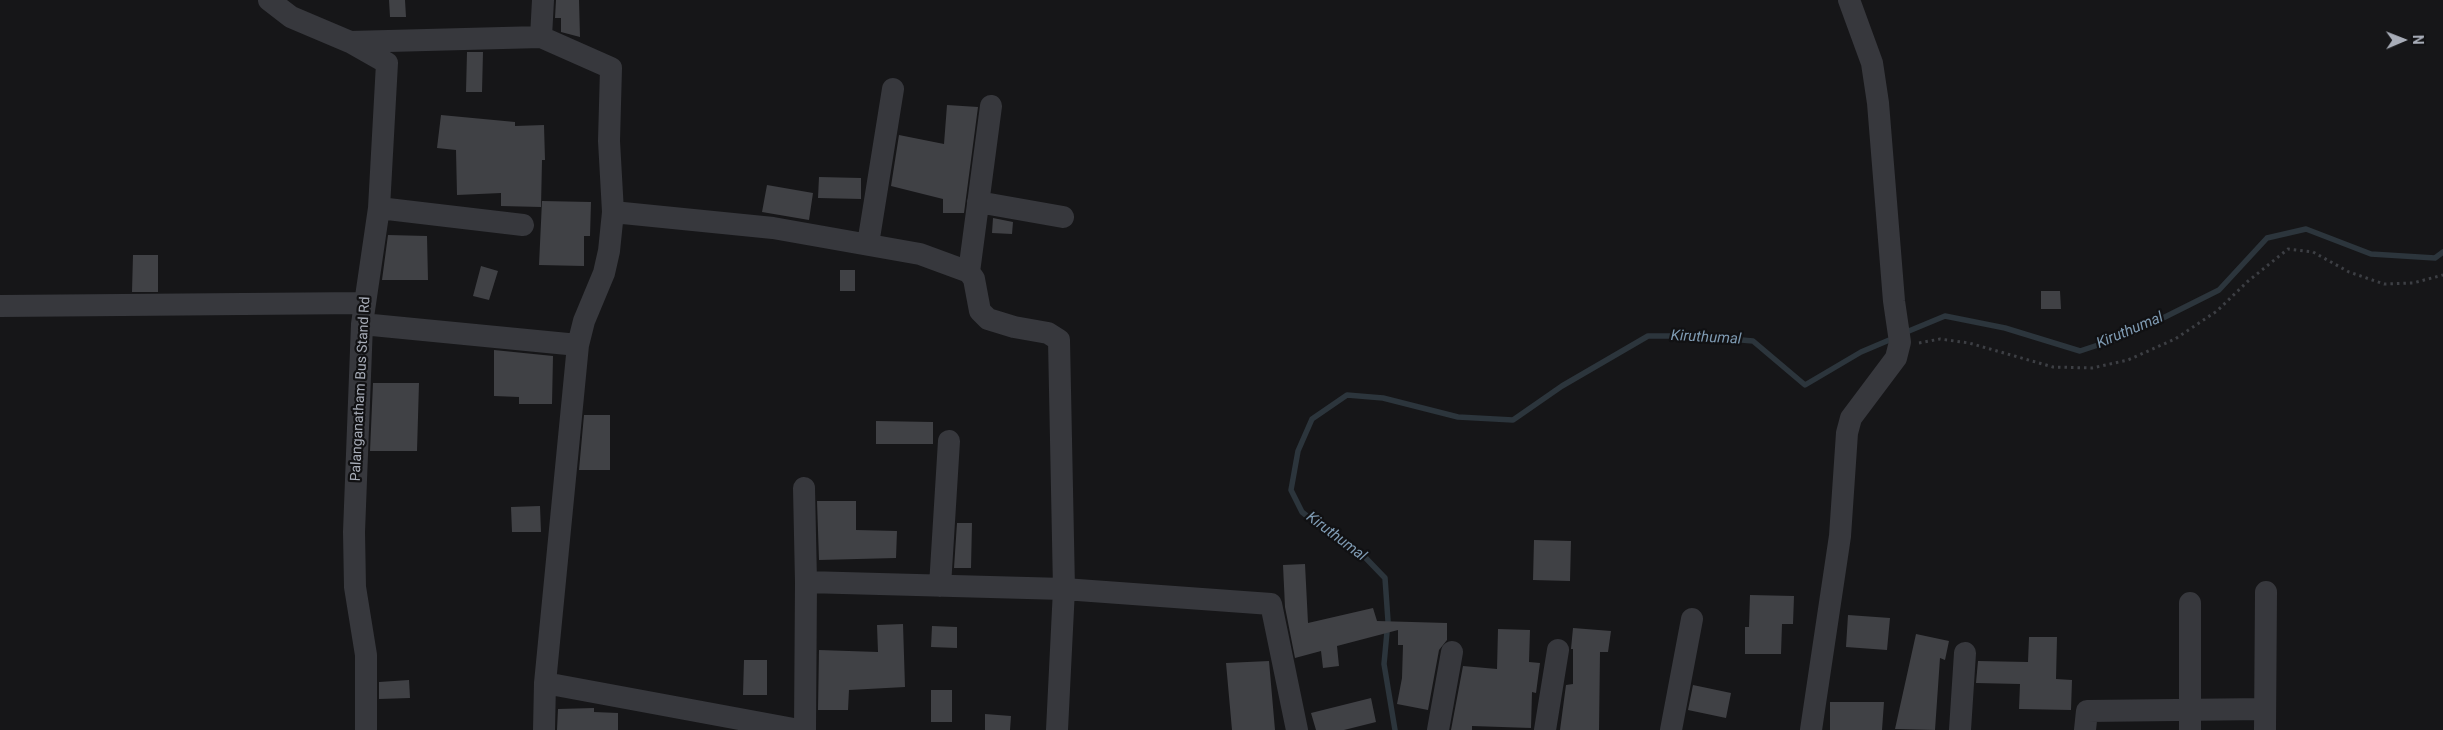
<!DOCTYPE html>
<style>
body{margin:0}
#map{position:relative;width:2443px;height:730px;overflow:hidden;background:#161618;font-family:Roboto,sans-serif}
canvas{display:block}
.north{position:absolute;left:2378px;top:15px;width:50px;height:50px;-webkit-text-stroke:4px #111113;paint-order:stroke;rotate:89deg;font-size:14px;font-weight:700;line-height:20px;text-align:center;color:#a8adb8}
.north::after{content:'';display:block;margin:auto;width:18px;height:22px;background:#a8adb8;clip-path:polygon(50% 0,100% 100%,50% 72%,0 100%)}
</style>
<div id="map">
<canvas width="2443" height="730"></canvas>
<div class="north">N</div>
</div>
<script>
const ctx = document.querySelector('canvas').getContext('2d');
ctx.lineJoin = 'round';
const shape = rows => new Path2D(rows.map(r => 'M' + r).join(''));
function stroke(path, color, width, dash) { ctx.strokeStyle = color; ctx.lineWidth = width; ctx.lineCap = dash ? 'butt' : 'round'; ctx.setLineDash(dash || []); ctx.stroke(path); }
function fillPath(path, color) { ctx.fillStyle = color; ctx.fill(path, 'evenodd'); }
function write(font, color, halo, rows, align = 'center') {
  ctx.font = font + ' Roboto,sans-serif'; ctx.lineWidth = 4.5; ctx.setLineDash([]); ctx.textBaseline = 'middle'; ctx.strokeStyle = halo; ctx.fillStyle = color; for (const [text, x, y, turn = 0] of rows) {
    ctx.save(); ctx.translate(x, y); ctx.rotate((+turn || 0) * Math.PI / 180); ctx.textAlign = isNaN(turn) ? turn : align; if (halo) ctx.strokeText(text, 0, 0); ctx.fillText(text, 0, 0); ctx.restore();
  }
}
const stream = shape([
 [1904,333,1945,316,2005,328,2080,351,2131,334,2219,290,2267,238,2306,229,2371,254,2435,258,2443,252],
 [1395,730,1384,664,1388,621,1385,578,1359,551,1323,529,1302,512,1291,490,1298,451,1312,419,1347,395,1383,398,1458,417,1513,420,1562,386,1648,336,1694,336,1753,341,1805,385,1861,352,1894,338]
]);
const building = shape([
 [389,0,405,0,406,17,390,17],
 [556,0,579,0,580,37,561,32,561,18,555,18],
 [467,52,483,52,482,92,466,92],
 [947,105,978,107,964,213,943,213,943,199,891,186,899,135,944,144],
 [441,115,515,122,515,126,544,125,545,160,542,160,541,207,501,206,501,193,457,195,456,150,437,148],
 [819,177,861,178,861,199,818,198],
 [767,185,813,193,809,220,762,212],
 [542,201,591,202,590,236,584,236,584,266,539,265],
 [993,218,1013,222,1012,234,992,233],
 [388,235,427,236,428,280,382,280],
 [133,255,158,255,158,292,132,292],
 [481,266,498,271,489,300,473,296],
 [840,270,855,270,855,291,840,291],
 [2041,291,2060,291,2061,309,2041,309],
 [494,350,553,356,552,404,519,404,519,397,494,396],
 [373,383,419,383,417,451,370,451],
 [584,415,610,415,610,470,579,470],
 [876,421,933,422,933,444,876,444],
 [817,501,856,501,856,530,897,531,896,558,819,560],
 [540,506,541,532,512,532,511,507],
 [957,523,972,523,971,568,954,568],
 [1534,540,1571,541,1570,581,1533,580],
 [1305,564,1308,623,1373,608,1377,621,1447,623,1447,640,1439,650,1428,710,1397,704,1402,678,1403,645,1398,645,1398,630,1337,646,1339,666,1323,668,1321,651,1295,658,1285,607,1283,565],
 [1750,595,1794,596,1793,624,1782,624,1781,654,1745,654,1745,627,1749,627],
 [1848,615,1890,618,1887,650,1846,647],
 [903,624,905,687,849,690,848,710,818,710,819,650,878,652,877,625],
 [932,626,957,627,957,648,931,647],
 [1573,628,1611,631,1608,652,1600,652,1599,730,1560,730,1566,685,1573,684,1573,649,1571,649],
 [1498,629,1530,630,1529,662,1540,663,1536,693,1532,692,1531,728,1472,726,1472,730,1451,730,1463,666,1497,669],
 [1916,634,1949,641,1945,660,1940,658,1935,730,1895,729],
 [2029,637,2057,637,2056,679,2072,680,2071,710,2019,709,2020,684,1976,683,1978,661,2028,662],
 [744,660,767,660,767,695,743,695],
 [1269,661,1275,730,1232,730,1226,663],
 [409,680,410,698,379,699,379,682],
 [1693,685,1731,693,1726,718,1688,710],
 [931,690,952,690,952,722,931,722],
 [1371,698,1376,722,1344,730,1316,730,1311,713],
 [1830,702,1884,702,1882,730,1830,730],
 [594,708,594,712,618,713,618,730,557,730,558,709],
 [985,714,1011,716,1010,730,985,730]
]);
const path = shape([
 [1919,343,1940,339,1969,343,2053,367,2092,368,2128,360,2175,339,2217,311,2247,282,2288,249,2313,252,2349,272,2384,284,2413,283,2443,275]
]);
const minor = shape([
 [269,0,291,17,350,42,387,63,379,208,362,324,354,532,355,587,366,655,366,730],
 [541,37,611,68,609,141,613,212,609,251,604,273,584,321,578,345],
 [350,42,541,37,543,0],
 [978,202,1063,217],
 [379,208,523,225],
 [613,212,773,228,920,254,969,272,974,279,980,311,988,319,1014,327,1048,333,1059,340,1064,589,1057,730],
 [868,244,893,89],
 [969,272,991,106],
 [0,306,365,303],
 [362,324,578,345,545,683,799,730],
 [804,488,806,582],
 [940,586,949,441],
 [2190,603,2190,730],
 [544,730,545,683],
 [805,730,806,582,1064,589,1271,604,1297,730],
 [1438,730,1452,652],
 [1545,730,1558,650],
 [1671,730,1692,619],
 [1811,730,1840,536,1847,433,1851,418,1896,358,1900,342,1894,301,1878,103,1872,63,1849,0],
 [1960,730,1965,653],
 [2085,730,2087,711,2265,709],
 [2265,730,2266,592]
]);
const streetNames = [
 ["Palanganatham Bus Stand Rd",361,389,-87]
];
const waterNames = [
 ["Kiruthumal",2130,331,-23],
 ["Kiruthumal",1706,338,3],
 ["Kiruthumal",1336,537,37]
];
stroke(stream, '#2c353c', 5.5);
fillPath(building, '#404145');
stroke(path, '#3d3f44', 3, [2.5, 4]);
stroke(minor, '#37383d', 22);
write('14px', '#a8adb8', '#111113', streetNames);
write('italic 15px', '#7f9bb3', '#111113', waterNames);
</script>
